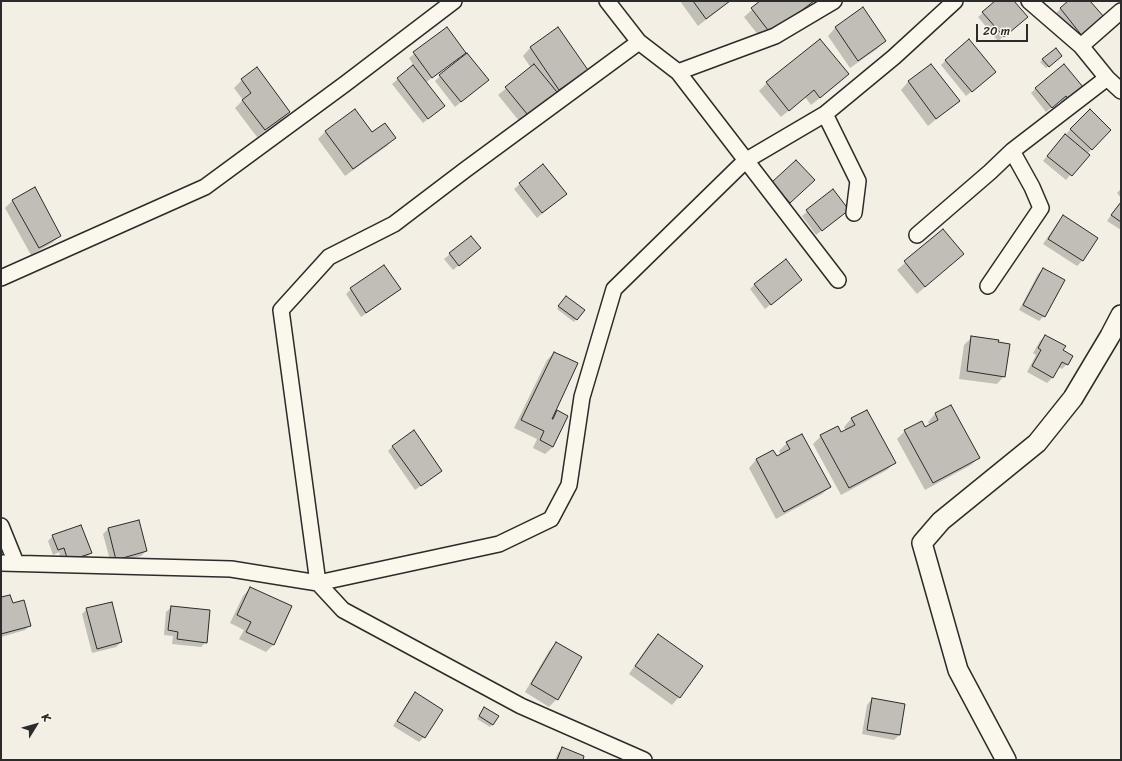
<!DOCTYPE html>
<style>
body{margin:0}
#map{position:relative;width:1122px;height:761px;overflow:hidden;background:#f3efe4;font-family:Sriracha,sans-serif}
canvas{display:block}
.frame{position:absolute;inset:0;border:2px solid #2b2b2b;pointer-events:none}
.north{position:absolute;left:16px;top:705px;width:40px;height:40px;-webkit-text-stroke:3px #fbf7ec;paint-order:stroke;rotate:53deg;font-size:11px;font-weight:700;line-height:16px;text-align:center;color:#2b2b2b}
.north::after{content:'';display:block;margin:auto;width:14px;height:18px;background:#2b2b2b;clip-path:polygon(50% 0,100% 100%,50% 72%,0 100%)}
.scale{position:absolute;left:976px;top:24px;width:52px;height:18px;box-sizing:border-box;border:2px solid #2b2b2b;border-top:0;padding-left:5px;font-size:12px;line-height:14px;white-space:nowrap;color:#2b2b2b;-webkit-text-stroke:3px #fbf7ec;paint-order:stroke}
</style>
<div id="map">
<canvas width="1122" height="761"></canvas>
<div class="frame"></div>
<div class="north">K</div>
<div class="scale">20 m</div>
</div>
<script>
const ctx = document.querySelector('canvas').getContext('2d');
ctx.lineJoin = 'round';
function fillPath(path, color) { ctx.fillStyle = color; ctx.fill(path, 'evenodd'); }
const shape = rows => new Path2D(rows.map(r => 'M' + r).join(''));
function stroke(path, color, width, dash) { ctx.strokeStyle = color; ctx.lineWidth = width; ctx.lineCap = dash ? 'butt' : 'round'; ctx.setLineDash(dash || []); ctx.stroke(path); }
const shadow = shape([
 [680,1,730,1,698,26],
 [762,1,814,1,763,41,744,17],
 [997,1,1013,1,1022,20,998,41,978,17],
 [1069,1,1089,1,1103,18,1078,41,1055,14],
 [863,9,885,41,877,49,850,68,828,36,835,28],
 [447,29,465,53,458,59,425,83,438,111,423,123,392,84,414,66,409,58],
 [558,29,587,70,579,78,556,93,524,127,498,95,531,68,523,56,530,48],
 [820,41,840,82,811,105,805,97,781,117,759,91,767,83],
 [1059,58,1046,68,1040,62,1043,59],
 [946,60,990,77,966,96,941,65],
 [931,65,958,101,928,126,901,90,908,82],
 [440,76,488,80,455,107,435,81],
 [242,80,289,112,281,120,257,137,235,108,243,100,234,88],
 [1082,87,1062,103,1060,101,1046,112,1031,93,1036,88],
 [1090,110,1110,130,1087,154,1066,180,1043,161,1060,140],
 [326,131,372,134,394,138,387,146,345,176,318,139],
 [796,161,809,185,785,207,767,188],
 [543,165,560,199,537,218,514,189],
 [1121,189,1121,198,1117,193],
 [833,190,848,210,816,235,802,216],
 [13,200,60,236,52,243,31,255,5,208],
 [1121,203,1121,230,1107,221,1116,208],
 [1063,217,1096,238,1082,261,1077,266,1043,244,1058,222],
 [943,230,955,261,917,294,897,270],
 [471,237,474,253,453,270,444,259],
 [1043,269,1044,316,1039,321,1019,310,1038,274],
 [801,280,765,309,750,289,755,284],
 [351,289,399,289,394,294,361,317,346,294],
 [564,300,583,310,574,322,557,309],
 [1045,336,1062,351,1067,364,1062,369,1058,367,1052,378,1047,383,1027,372,1036,355,1033,353,1040,341],
 [972,337,1004,376,997,384,959,379,964,345],
 [554,353,551,418,558,412,553,447,545,454,533,448,537,439,514,428,547,360],
 [950,406,978,458,971,465,925,490,897,439,905,431,925,429,930,426,928,422,935,414],
 [866,411,894,463,887,470,841,495,813,444,821,436,841,434,846,431,844,427,851,419],
 [787,443,830,487,822,494,776,519,749,468,756,460,773,451,776,458,781,455,779,451],
 [393,446,441,471,415,490,388,451],
 [138,521,146,551,141,556,111,564,103,534,108,529],
 [53,536,91,553,86,558,63,566,59,552,53,555,48,541],
 [250,588,274,644,266,652,239,639,244,630,230,623,243,596],
 [1,598,12,605,30,625,25,630,1,637],
 [171,607,206,642,201,647,172,644,173,636,164,635,166,612],
 [87,609,121,642,116,647,92,653,82,614],
 [658,636,679,697,672,705,629,674,650,643],
 [556,643,557,699,549,707,525,692,549,651],
 [415,694,424,737,419,742,393,726,410,699],
 [872,699,899,735,894,740,862,734,867,705],
 [482,711,493,724,490,727,477,719],
 [563,748,581,760,555,760,558,753]
]);
const building = shape([
 [693,1,730,1,706,19,693,1],
 [760,1,814,1,771,34,751,8,760,1],
 [995,1,1014,1,1028,17,1004,37,982,12,995,1],
 [1068,1,1090,1,1105,18,1083,37,1060,8,1068,1],
 [863,7,886,41,858,61,835,27,863,7],
 [447,27,466,53,432,78,413,52,447,27],
 [558,27,588,70,559,90,530,47,558,27],
 [820,39,849,74,820,98,814,90,789,111,766,82,820,39],
 [969,39,996,72,972,92,945,60,969,39],
 [1056,48,1062,56,1049,67,1042,59,1056,48],
 [467,53,489,80,461,102,439,75,467,53],
 [534,64,561,97,532,120,505,87,534,64],
 [931,64,960,101,936,119,908,81,931,64],
 [1064,64,1083,87,1068,99,1066,96,1052,108,1035,88,1064,64],
 [413,65,445,106,428,119,397,78,413,65],
 [257,67,290,112,265,130,242,100,251,93,241,79,257,67],
 [355,109,372,132,385,123,396,138,353,169,325,131,355,109],
 [1090,109,1111,130,1092,150,1070,129,1090,109],
 [1065,134,1090,155,1072,176,1047,156,1065,134],
 [796,160,815,180,790,203,772,182,796,160],
 [543,164,567,194,542,213,519,183,543,164],
 [35,187,61,236,39,248,12,200,35,187],
 [833,189,849,210,822,231,806,210,833,189],
 [1121,202,1121,222,1111,215,1121,202],
 [1063,215,1098,238,1083,261,1048,239,1063,215],
 [943,229,964,254,925,287,904,261,943,229],
 [471,236,481,248,459,266,449,253,471,236],
 [786,259,802,280,771,305,754,284,786,259],
 [384,265,401,289,366,313,350,288,384,265],
 [1043,268,1065,280,1045,317,1023,305,1043,268],
 [566,296,585,310,577,320,558,306,566,296],
 [1045,335,1066,346,1063,350,1073,356,1068,365,1062,362,1053,378,1032,366,1041,350,1038,348,1045,335],
 [971,336,999,340,998,342,1010,344,1005,377,967,371,971,336],
 [554,352,578,363,552,419,553,419,557,410,568,416,553,447,540,440,544,431,521,420,554,352],
 [951,405,980,458,933,483,904,430,922,421,925,427,938,420,935,413,951,405],
 [867,410,896,463,849,488,820,435,838,426,841,432,855,425,851,418,867,410],
 [414,430,442,471,421,486,392,446,414,430],
 [802,434,831,487,784,512,756,459,773,450,777,456,790,449,786,442,802,434],
 [139,520,147,551,116,560,108,528,139,520],
 [81,525,92,553,68,561,64,548,58,550,52,535,81,525],
 [250,587,292,606,274,645,246,632,251,622,237,615,250,587],
 [10,595,13,603,24,600,31,626,1,634,1,597,10,595],
 [112,602,122,642,97,649,86,608,112,602],
 [171,606,210,610,207,643,177,639,178,632,168,630,171,606],
 [658,634,703,666,680,698,635,666,658,634],
 [556,642,582,657,558,700,531,684,556,642],
 [415,692,443,710,425,738,397,721,415,692],
 [872,698,905,704,900,735,867,730,872,698],
 [484,707,499,716,493,725,479,716,484,707],
 [562,747,584,756,583,760,557,760,562,747]
]);
const minor = shape([
 [607,1,639,42,678,72,838,280],
 [1029,1,1081,46,1107,78,1121,91],
 [639,42,465,170,394,224,329,257,281,310,318,583,343,610,521,706,644,760],
 [1081,46,1121,11],
 [678,72,775,36,834,1],
 [825,114,858,181,854,213],
 [917,235,990,172,1012,151],
 [1,278,205,187,345,84,454,1],
 [988,286,1041,208,1032,187,1012,151,1107,78],
 [1,526,16,563],
 [1,563,231,569,318,583,499,544,551,519,569,485,582,397,614,289,745,161,825,114,894,57,955,1]
]);
const tertiary = shape([
 [1006,760,958,670,922,543,941,521,1037,443,1073,398,1110,336,1121,315]
]);
fillPath(shadow, '#0003');
fillPath(building, '#c0beb6');
stroke(building, '#2b2b2b', 1);
stroke(minor, '#2b2b2b', 18);
stroke(tertiary, '#2b2b2b', 22);
stroke(minor, '#fbf7ec', 15);
stroke(tertiary, '#fbf7ec', 19);
</script>
